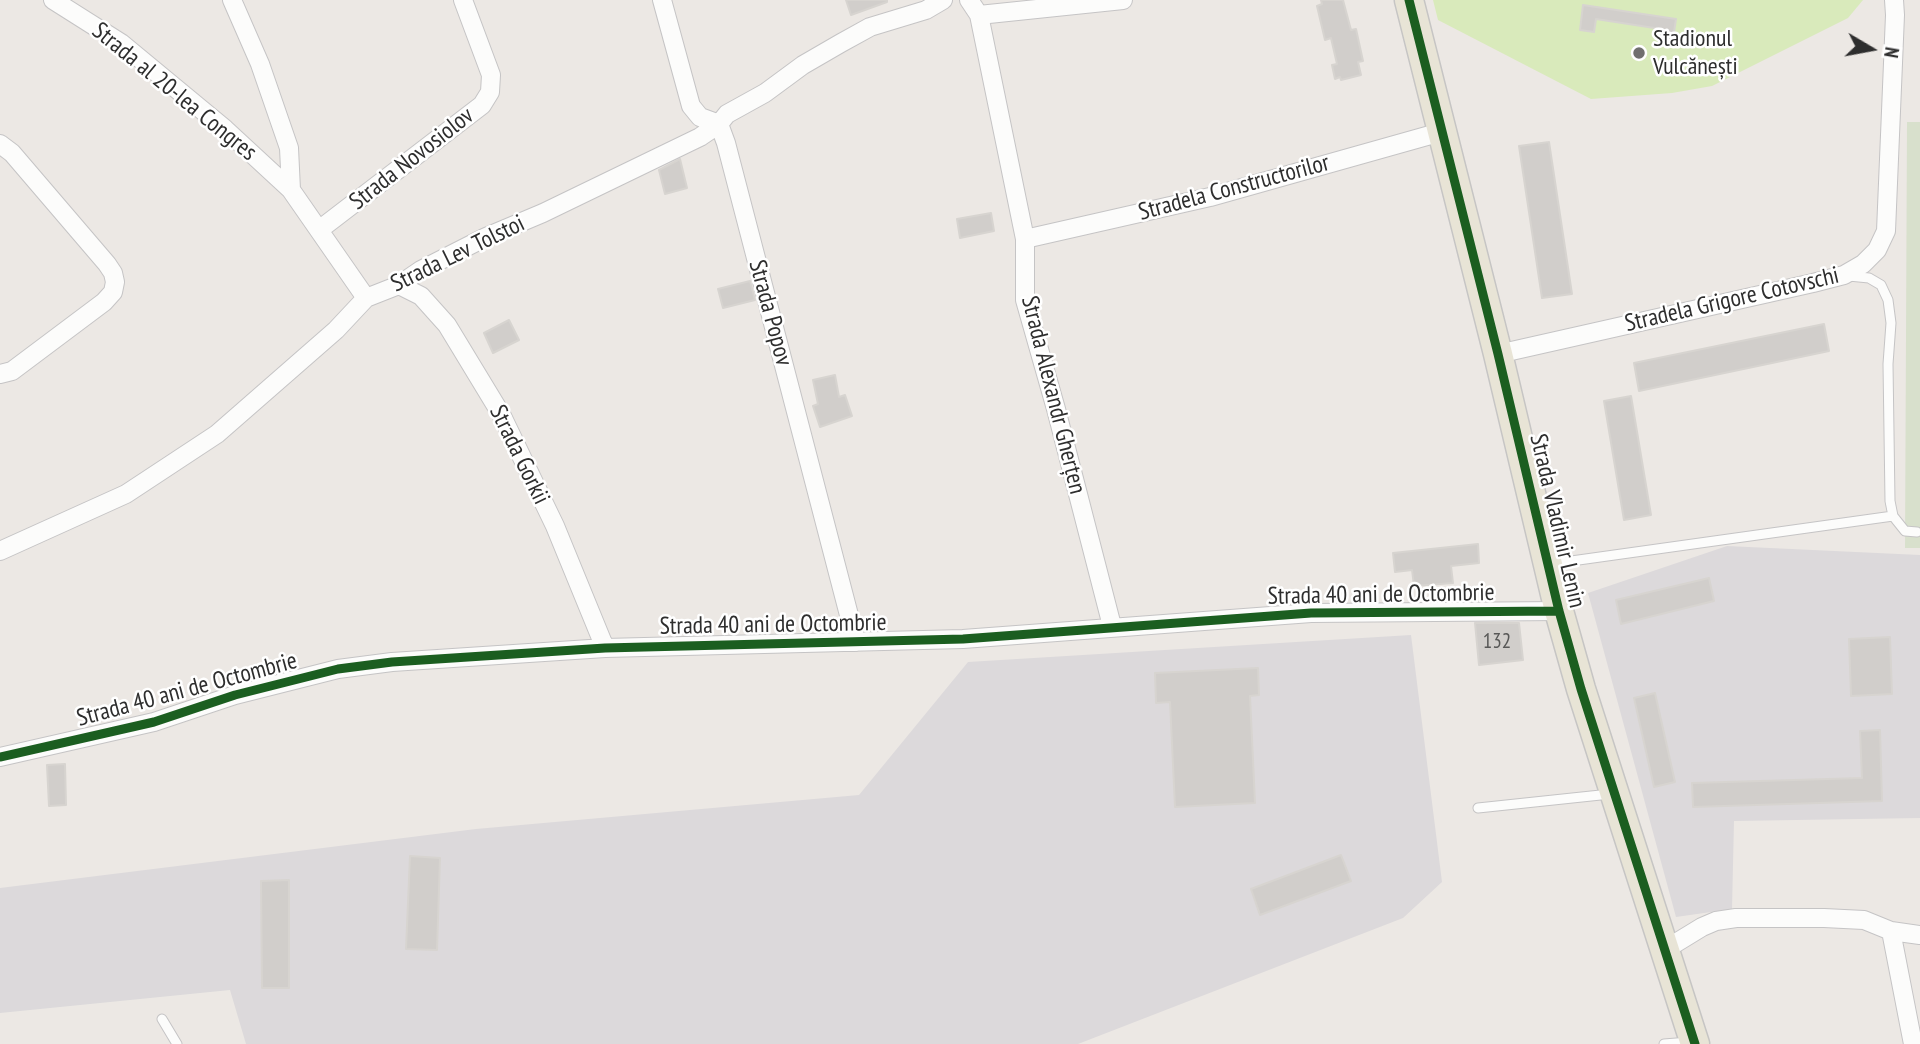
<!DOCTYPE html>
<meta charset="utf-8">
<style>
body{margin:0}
#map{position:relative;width:1920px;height:1044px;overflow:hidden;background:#ece8e4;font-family:"PT Sans Narrow",sans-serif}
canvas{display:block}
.north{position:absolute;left:1836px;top:14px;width:70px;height:70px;-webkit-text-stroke:5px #fff;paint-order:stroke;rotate:100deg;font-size:19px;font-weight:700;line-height:28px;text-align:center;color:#2e2e2e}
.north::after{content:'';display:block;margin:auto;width:24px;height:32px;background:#2e2e2e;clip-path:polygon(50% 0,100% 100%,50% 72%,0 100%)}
</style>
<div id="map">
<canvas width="1920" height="1044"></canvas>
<div class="north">N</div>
</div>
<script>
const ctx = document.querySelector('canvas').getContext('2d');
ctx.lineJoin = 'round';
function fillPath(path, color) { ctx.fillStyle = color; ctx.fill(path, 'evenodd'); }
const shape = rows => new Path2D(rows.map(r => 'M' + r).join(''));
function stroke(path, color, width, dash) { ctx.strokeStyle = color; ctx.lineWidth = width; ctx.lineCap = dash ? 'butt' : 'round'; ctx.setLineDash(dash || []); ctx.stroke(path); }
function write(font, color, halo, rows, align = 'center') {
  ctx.font = font + ' "PT Sans Narrow",sans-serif'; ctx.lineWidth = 5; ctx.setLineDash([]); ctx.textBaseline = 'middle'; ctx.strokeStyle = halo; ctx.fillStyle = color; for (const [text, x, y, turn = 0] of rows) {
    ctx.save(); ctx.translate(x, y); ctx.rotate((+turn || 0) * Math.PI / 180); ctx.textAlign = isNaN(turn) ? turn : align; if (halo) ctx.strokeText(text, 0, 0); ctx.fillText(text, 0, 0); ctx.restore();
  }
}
const industrial = shape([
 [1727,546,1920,555,1920,818,1734,821,1732,909,1676,917,1588,593],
 [1411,635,1442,882,1403,918,1078,1044,246,1044,230,990,0,1013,0,888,476,829,859,795,968,662]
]);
const cemetery = shape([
 [1907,122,1920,122,1920,548,1905,548]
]);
const pitch = shape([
 [1433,0,1863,0,1848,18,1712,86,1672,93,1591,99,1438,20]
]);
const building = shape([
 [846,0,887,0,887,2,851,15,846,0],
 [1321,0,1343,0,1351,30,1356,29,1363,61,1358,62,1361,75,1341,80,1340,77,1335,79,1332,65,1337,64,1331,38,1325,40,1317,6,1322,4,1321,0],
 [1583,5,1676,19,1672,45,1659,43,1661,29,1596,19,1594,32,1580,30,1583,5],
 [1549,142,1572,294,1542,298,1519,146,1549,142],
 [680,159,687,188,665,194,659,170,680,159],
 [991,213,994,231,960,238,957,219,991,213],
 [750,281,755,300,723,308,718,289,750,281],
 [509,320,519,340,493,353,484,333,509,320],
 [1824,324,1829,351,1639,391,1634,363,1824,324],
 [835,375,839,397,845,395,852,416,820,427,813,406,818,404,813,380,835,375],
 [1631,396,1651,515,1624,520,1604,401,1631,396],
 [1478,544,1479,563,1451,566,1453,583,1414,586,1412,570,1395,572,1393,553,1478,544],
 [1709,578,1714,601,1621,624,1616,600,1709,578],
 [1475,623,1519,623,1523,660,1479,665,1475,623],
 [1890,637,1892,694,1851,696,1849,639,1890,637],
 [1258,668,1259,695,1250,696,1255,803,1175,807,1170,702,1156,703,1155,673,1258,668],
 [1655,693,1675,782,1654,787,1634,698,1655,693],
 [1880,730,1882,801,1693,807,1692,783,1862,778,1860,731,1880,730],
 [65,764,66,805,49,806,47,765,65,764],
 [1341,855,1351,881,1260,915,1251,889,1341,855],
 [410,856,440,858,437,950,406,949,410,856],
 [289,880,289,988,262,988,261,881,289,880]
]);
const lane = shape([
 [1849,276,1869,278,1881,285,1888,300,1891,323,1888,364,1890,501,1893,516,1905,531,1917,532],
 [1550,564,1893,516],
 [1478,808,1610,794],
 [162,1019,177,1044],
 [1664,1044,1689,1042]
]);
const street = shape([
 [53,0,121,43,225,129,291,190],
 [232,0,260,64,289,148,291,190,366,298],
 [662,0,691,106,700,117,719,124,726,143,856,642],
 [969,0,979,15,1025,239,1025,300,1056,409,1112,626],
 [979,15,1123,0],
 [0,144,12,153,107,264,113,273,115,282,113,292,104,302,12,371,0,374],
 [319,230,482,105,490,92,491,75,463,0],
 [1025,239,1210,197,1441,132],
 [399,285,421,296,447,325,501,414,555,526,605,648],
 [1498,354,1813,283,1844,275,1863,264,1877,250,1886,231,1895,15,1894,0],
 [0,551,126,494,217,434,336,330,366,298,399,285,421,270,486,237,543,213,700,137,719,124,727,114,765,93,803,65,841,43,870,27,926,10,943,0],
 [0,757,154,722,235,695,338,669,392,662,605,648,963,639,1311,613,1559,611],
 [1891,931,1913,1044],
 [1666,949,1702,927,1716,921,1736,918,1824,918,1864,920,1891,931,1920,935]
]);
const primary = shape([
 [1409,0,1498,354,1559,611,1581,689,1695,1044]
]);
const cycleway = shape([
 [1409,0,1498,354,1559,611,1581,689,1695,1044],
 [0,757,154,722,235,695,338,669,392,662,605,648,963,639,1311,613,1559,611]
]);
const markers = [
 [1639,53,7,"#706f6e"]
];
const numberNames = [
 ["132",1497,642]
];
const poiNames = [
 ["Stadionul",1653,39],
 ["Vulcănești",1653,67]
];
const streetNames = [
 ["Strada al 20-lea Congres",174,92,39],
 ["Strada Novosiolov",412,159,-38],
 ["Stradela Constructorilor",1234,188,-15],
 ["Strada Lev Tolstoi",458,254,-26],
 ["Stradela Grigore Cotovschi",1732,300,-13],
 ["Strada Popov",770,313,75],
 ["Strada Alexandr Gherțen",1053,395,76],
 ["Strada Gorkii",519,455,64],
 ["Strada Vladimir Lenin",1557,521,77],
 ["Strada 40 ani de Octombrie",1381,595,-1],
 ["Strada 40 ani de Octombrie",773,625,-1],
 ["Strada 40 ani de Octombrie",187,690,-15]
];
fillPath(industrial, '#dcd9db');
fillPath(cemetery, '#d8e0cc');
fillPath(pitch, '#d9eabb');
fillPath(building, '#d1cecb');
stroke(building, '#d7d4d0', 2);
stroke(lane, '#c5c4c5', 11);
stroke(street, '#c5c4c5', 20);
stroke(primary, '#c6c5c4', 31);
stroke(lane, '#fcfcfb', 9);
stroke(street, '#fcfcfb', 18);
stroke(primary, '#e8e4d6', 28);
stroke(cycleway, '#1b5e20', 9);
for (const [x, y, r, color] of markers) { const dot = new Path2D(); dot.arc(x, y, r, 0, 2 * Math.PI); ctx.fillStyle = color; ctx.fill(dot); stroke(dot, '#fff', 2.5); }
write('21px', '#585857', null, numberNames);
write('24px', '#2e2e2e', '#fff', poiNames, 'left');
write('24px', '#2e2e2e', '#fff', streetNames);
</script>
